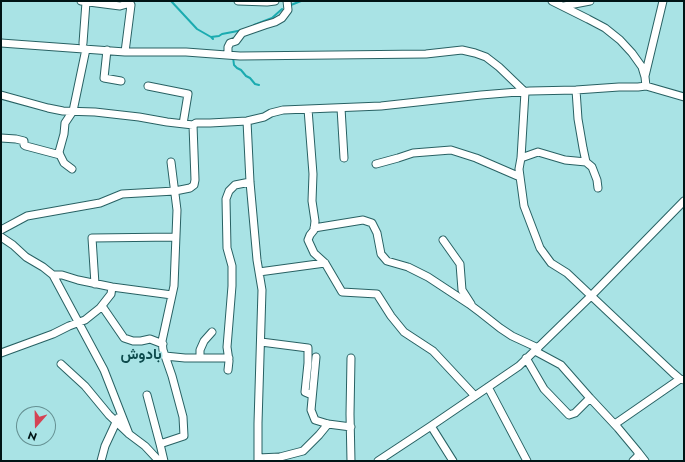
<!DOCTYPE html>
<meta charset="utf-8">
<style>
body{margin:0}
#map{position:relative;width:685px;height:462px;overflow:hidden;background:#a9e3e5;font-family:Jost,sans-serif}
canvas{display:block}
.frame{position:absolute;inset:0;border:2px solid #001415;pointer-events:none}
.north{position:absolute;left:16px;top:406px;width:40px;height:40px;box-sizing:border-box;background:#a9e3e5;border:1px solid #659092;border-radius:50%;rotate:200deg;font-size:11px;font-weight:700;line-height:16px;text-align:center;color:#001415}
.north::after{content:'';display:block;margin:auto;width:14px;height:18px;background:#d44354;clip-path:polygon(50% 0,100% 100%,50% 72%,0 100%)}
</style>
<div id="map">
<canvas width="685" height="462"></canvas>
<div class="frame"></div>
<div class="north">N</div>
</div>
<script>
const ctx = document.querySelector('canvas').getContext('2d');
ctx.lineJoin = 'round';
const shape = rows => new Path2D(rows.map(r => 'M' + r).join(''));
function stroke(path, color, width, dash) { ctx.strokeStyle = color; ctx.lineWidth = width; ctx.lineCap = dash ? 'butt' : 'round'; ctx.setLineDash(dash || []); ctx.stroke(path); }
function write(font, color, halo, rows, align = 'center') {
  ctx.font = font + ' Jost,Vazirmatn,sans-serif'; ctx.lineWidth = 3; ctx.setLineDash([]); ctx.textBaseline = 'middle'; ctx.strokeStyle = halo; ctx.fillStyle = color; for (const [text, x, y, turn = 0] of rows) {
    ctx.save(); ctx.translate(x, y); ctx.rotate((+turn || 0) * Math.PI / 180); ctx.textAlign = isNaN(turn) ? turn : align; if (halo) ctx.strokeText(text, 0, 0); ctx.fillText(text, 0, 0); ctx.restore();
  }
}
const stream = shape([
 [171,1,197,29,211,37,213,39],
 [291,5,301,1],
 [254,25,272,18,282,9],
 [211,37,219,36,222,34,243,30],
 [233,57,234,65,237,68,241,70,246,76,250,78,255,84,259,85]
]);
const minor = shape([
 [81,1,120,6,127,4,131,5,125,52],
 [238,1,267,2,275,1],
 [552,1,588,19,605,28,620,40,632,53,642,67,645,77,646,86],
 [564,6,590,1],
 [1,43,125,52,186,52,240,56,426,54,462,50,475,53,486,57,499,67,525,92,521,158,519,169,524,206,540,248,551,263,567,273,673,373,680,379,684,380],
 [83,43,86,2],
 [107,50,104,78,121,81],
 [228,54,228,47,230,43,236,41,242,33,265,25,275,22,282,18,288,10,287,1],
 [645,76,663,1],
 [148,86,188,94,183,124],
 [576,90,578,119,583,148,586,162,592,167,597,180,598,188],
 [1,95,48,108,63,111,95,112,139,117,167,122,193,125,196,123,210,123,247,121,264,117,271,113,283,110,381,106,481,95,530,91,576,90,619,87,638,87,646,86,684,97],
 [341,108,344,158],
 [308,109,313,174,312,201,315,221,314,230,310,235,308,240,314,253,325,263,342,292,377,294,391,316,404,332,433,351,475,396],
 [247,121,250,182,257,260,262,290,258,423,258,461],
 [1,138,16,139,24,141,24,145,26,146,60,155],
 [521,158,538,152,565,160,586,162],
 [376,164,398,158,413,153,451,150,476,158,520,177],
 [72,169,64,163,60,155,59,152,64,134,65,123,73,111,86,49],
 [314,228,363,220,372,223,377,233,381,254,387,261,408,267,428,277,469,304,481,313,500,328,512,336,538,348],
 [1,230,27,216,100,203,122,194,175,191,190,188,194,185,195,180,193,125],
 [1,237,13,245,26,257,43,267,53,275,104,370,129,434],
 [443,240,460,264,462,290,471,304],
 [259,272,325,263],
 [53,275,62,275,78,280,112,287,172,295],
 [95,284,92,238,176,237],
 [102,306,124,338,133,341,141,341,150,339,163,344],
 [261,342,308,348,308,363,305,392,312,395],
 [535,351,561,365,590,398,618,428,638,452,638,456,633,461],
 [1,353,53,334,69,326,85,320,100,308,111,294,112,287],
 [165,356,185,358,229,358],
 [316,357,311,410,315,420,328,424,351,427],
 [200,358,200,350,204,341,212,332],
 [526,358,544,389,569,415,575,413,590,398],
 [61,364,85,386,109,415,129,434,145,446,159,461],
 [228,370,229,361,227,347,232,286,232,266,227,248,226,199,229,191,235,185,250,182],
 [488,387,527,461],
 [147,395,160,444,164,461],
 [615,424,680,379],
 [431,426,453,461],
 [160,444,184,436,183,417,172,376,163,350,162,341,174,286,177,210,171,162],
 [638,452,645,461],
 [258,458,280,457,303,451,319,435,328,424],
 [101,461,105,446,118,418],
 [351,461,350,414,351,358],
 [378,461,431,426,519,366,591,296,684,201]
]);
const districtNames = [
 ["بادوش",141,355]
];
stroke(stream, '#1babb0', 2);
stroke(minor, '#286163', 9);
stroke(minor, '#fff', 7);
write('bold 15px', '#0d4b4d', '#a9e3e5', districtNames);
</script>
